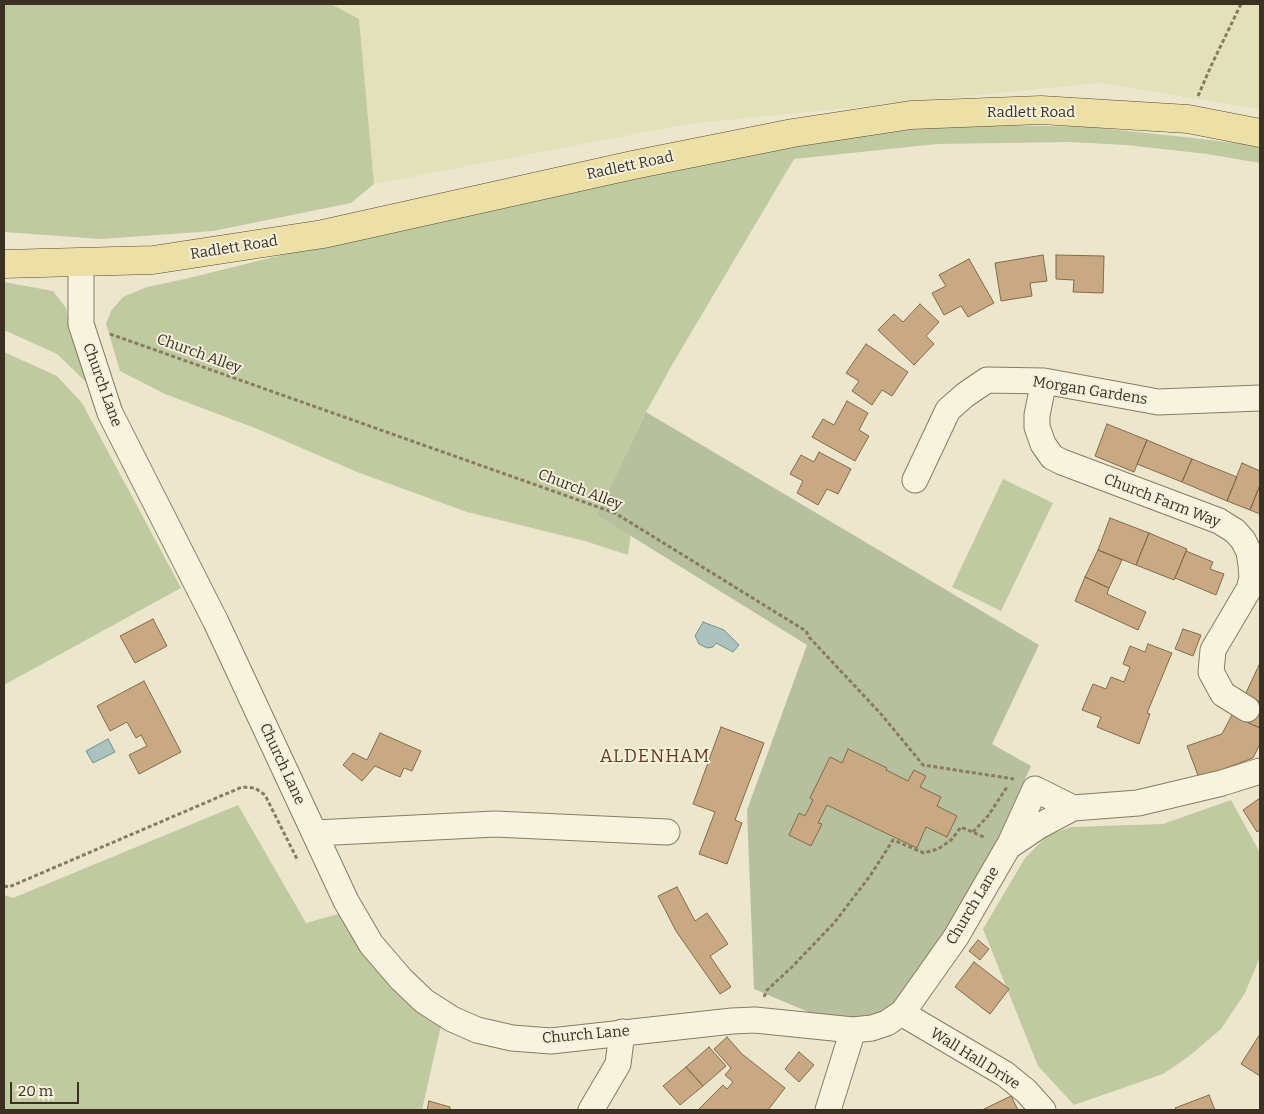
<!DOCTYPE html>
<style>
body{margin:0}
#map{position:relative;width:1264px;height:1114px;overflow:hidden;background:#ece7cc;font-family:Bitter,serif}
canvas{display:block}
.frame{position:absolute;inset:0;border:5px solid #3a3123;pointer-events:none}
.scale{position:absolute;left:10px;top:1082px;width:69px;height:22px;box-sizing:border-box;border:2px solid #3a3123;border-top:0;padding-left:6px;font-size:15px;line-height:18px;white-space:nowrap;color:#3a3123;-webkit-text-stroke:4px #f4f0db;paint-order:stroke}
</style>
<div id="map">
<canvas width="1264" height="1114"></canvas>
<div class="frame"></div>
<div class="scale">20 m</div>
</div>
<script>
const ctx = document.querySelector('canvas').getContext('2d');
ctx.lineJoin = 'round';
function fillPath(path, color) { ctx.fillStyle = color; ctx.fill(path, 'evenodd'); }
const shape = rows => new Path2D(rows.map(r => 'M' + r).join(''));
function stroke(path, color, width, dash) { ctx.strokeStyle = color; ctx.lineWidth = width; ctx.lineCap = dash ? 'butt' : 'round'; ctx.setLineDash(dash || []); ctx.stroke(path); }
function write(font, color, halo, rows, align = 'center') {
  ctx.font = font + ' Bitter,serif'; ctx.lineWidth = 4; ctx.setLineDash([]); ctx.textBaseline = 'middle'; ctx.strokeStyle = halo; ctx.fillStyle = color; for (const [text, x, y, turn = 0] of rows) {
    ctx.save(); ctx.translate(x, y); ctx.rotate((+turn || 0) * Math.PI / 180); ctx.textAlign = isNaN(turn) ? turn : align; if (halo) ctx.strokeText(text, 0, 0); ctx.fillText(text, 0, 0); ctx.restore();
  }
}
const farmland = shape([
 [331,4,1260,4,1260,109,1099,83,688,124,374,184,359,20]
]);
const green = shape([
 [4,4,331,4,359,19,374,184,351,203,213,231,101,239,4,232],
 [961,124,1090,127,1185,137,1260,146,1260,163,1207,154,1126,145,1070,142,937,144,794,159,672,365,646,412,610,488,635,502,628,555,585,541,467,512,357,472,260,430,165,394,120,371,106,324,111,311,123,297,147,287,185,279,306,249,657,171,860,134],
 [4,282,53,291,66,308,72,336,87,383,57,354,4,330],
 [4,352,57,376,82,403,181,588,4,685],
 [1003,479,1053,503,1001,611,952,587],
 [1231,800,1259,851,1260,860,1260,957,1245,993,1221,1029,1188,1057,1163,1074,1074,1105,1038,1066,983,929,1025,858,1048,835,1071,827,1163,824],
 [238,805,306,923,342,913,442,1021,422,1110,4,1110,4,895,13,898]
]);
const cemetery = shape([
 [646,412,1039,645,992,744,1031,766,995,845,916,990,872,1018,825,1019,754,989,747,810,807,645,597,515]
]);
const water = shape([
 [703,622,724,630,739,645,733,652,716,643,713,647,707,648,699,644,695,636,703,622],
 [108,739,115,752,93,763,86,751,108,739]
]);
const building = shape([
 [1043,255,1047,281,1030,283,1032,296,1001,301,995,263,1043,255],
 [1056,255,1104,256,1103,293,1073,292,1074,280,1056,279,1056,255],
 [969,259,994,303,968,317,961,306,944,315,932,293,946,286,939,275,969,259],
 [920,304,939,322,926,336,934,344,914,365,878,330,894,314,903,322,920,304],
 [866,344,908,372,892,396,882,390,872,405,852,391,859,381,846,373,866,344],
 [847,401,868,413,859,430,869,436,855,461,812,437,823,419,834,425,847,401],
 [1107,424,1147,440,1134,472,1095,456,1107,424],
 [1147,440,1192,459,1182,482,1137,464,1147,440],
 [819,452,851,469,838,494,827,489,818,505,797,493,803,481,790,474,801,455,814,462,819,452],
 [1192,459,1237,477,1227,501,1182,482,1192,459],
 [1242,463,1260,471,1260,485,1250,510,1227,501,1242,463],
 [1260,485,1260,514,1250,510,1260,485],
 [1110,518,1149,533,1136,565,1098,550,1110,518],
 [1149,533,1187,549,1174,580,1136,565,1149,533],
 [1098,550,1122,560,1109,588,1085,577,1098,550],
 [1186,551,1213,562,1210,569,1224,574,1216,595,1175,578,1186,551],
 [1085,577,1109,588,1107,594,1146,612,1138,630,1075,601,1085,577],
 [153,619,167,646,135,663,120,636,153,619],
 [1183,629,1201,635,1193,656,1175,649,1183,629],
 [1148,644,1172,653,1147,713,1150,714,1139,744,1097,727,1101,717,1082,710,1093,684,1106,689,1111,677,1124,682,1130,667,1123,664,1130,646,1145,652,1148,644],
 [1260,663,1260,702,1245,695,1260,663],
 [144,681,181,752,139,774,129,755,147,746,141,735,136,738,127,722,110,731,97,706,144,681],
 [1253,698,1260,702,1260,728,1242,720,1253,698],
 [1232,715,1260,728,1260,744,1253,758,1199,778,1187,746,1222,734,1232,715],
 [721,727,764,743,735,820,742,823,727,864,699,854,715,812,693,804,721,727],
 [380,733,421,751,412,771,404,768,400,777,375,766,362,781,343,765,353,753,367,760,380,733],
 [848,749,887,768,886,770,908,781,914,770,926,776,920,787,941,797,937,806,957,816,947,837,926,827,917,848,827,805,818,823,822,824,811,846,789,835,799,813,805,816,813,800,810,798,830,757,842,763,848,749],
 [1260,798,1260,830,1257,832,1243,810,1260,798],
 [677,887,695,921,707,913,728,944,710,956,731,987,720,994,676,931,658,896,677,887],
 [978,940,989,949,980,960,969,951,978,940],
 [974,962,1009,989,990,1014,955,987,974,962],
 [1260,1034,1260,1076,1241,1064,1260,1034],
 [727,1037,742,1054,785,1088,768,1110,698,1110,723,1085,727,1089,733,1082,725,1075,731,1068,714,1049,727,1037],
 [709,1047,726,1066,703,1086,686,1067,709,1047],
 [799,1052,814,1065,799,1082,785,1069,799,1052],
 [686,1067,703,1086,680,1105,663,1086,686,1067],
 [1209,1095,1215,1110,1176,1110,1175,1108,1209,1095],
 [1011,1096,1018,1110,982,1110,1011,1096],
 [429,1101,450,1107,450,1110,427,1110,429,1101]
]);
const path = shape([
 [1198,96,1211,66,1241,4],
 [110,334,615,513,806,631,809,637,881,714,923,765,1014,779],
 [973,832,988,816,1007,787],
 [4,886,9,887,242,787,255,788,265,795,298,861],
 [764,997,767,990,792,967,834,923,870,876,893,840,924,853,938,849,951,840,961,827,986,838]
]);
const minor = shape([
 [81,263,81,324,110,413,216,622,346,901,371,944,401,979,424,1001,452,1019,477,1030,512,1038,551,1041,732,1021,755,1020,853,1030,872,1028,887,1023,903,1012,956,937,1008,847,1039,826,1073,808,1138,803,1222,783,1260,771],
 [1044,381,1037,415,1037,427,1043,444,1052,457,1062,462,1219,521,1235,531,1243,540,1249,552,1251,565,1252,578,1249,589,1213,650,1211,672,1223,694,1247,709],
 [915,480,948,410,965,395,987,380,1044,381,1158,402,1260,398],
 [315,833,495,824,667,832],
 [1009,846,1035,789,1073,808],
 [903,1012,910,1018,1005,1074,1026,1091,1043,1110],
 [591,1110,618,1064,622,1032],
 [828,1110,853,1030]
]);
const major = shape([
 [4,264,153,260,323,234,633,165,793,133,911,115,1041,110,1188,119,1260,133]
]);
const streetNames = [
 ["Radlett Road",1031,113],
 ["Radlett Road",630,166,-12],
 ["Radlett Road",234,248,-9],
 ["Church Alley",199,354,20],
 ["Church Lane",102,385,70],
 ["Morgan Gardens",1090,391,9],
 ["Church Alley",580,490,21],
 ["Church Farm Way",1162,501,21],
 ["Church Lane",282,764,65],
 ["Church Lane",973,906,-59],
 ["Church Lane",586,1035,-5],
 ["Wall Hall Drive",975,1059,32]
];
const quarterNames = [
 ["ALDENHAM",655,757]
];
fillPath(farmland, '#e2e1b9');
fillPath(green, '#c0caa0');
fillPath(cemetery, '#b7c09e');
fillPath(water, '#abc2be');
stroke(water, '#72908c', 1);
fillPath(building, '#c8a984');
stroke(building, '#866948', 1);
stroke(minor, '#897b60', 27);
stroke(major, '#574934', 29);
stroke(path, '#897b60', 3, [4, 2.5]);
stroke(minor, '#f7f3df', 25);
stroke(major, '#ece0a7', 28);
write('15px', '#3a3123', '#f4f0db', streetNames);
ctx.letterSpacing = '1px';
write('18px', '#643b25', '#f4f0db', quarterNames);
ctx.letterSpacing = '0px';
</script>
